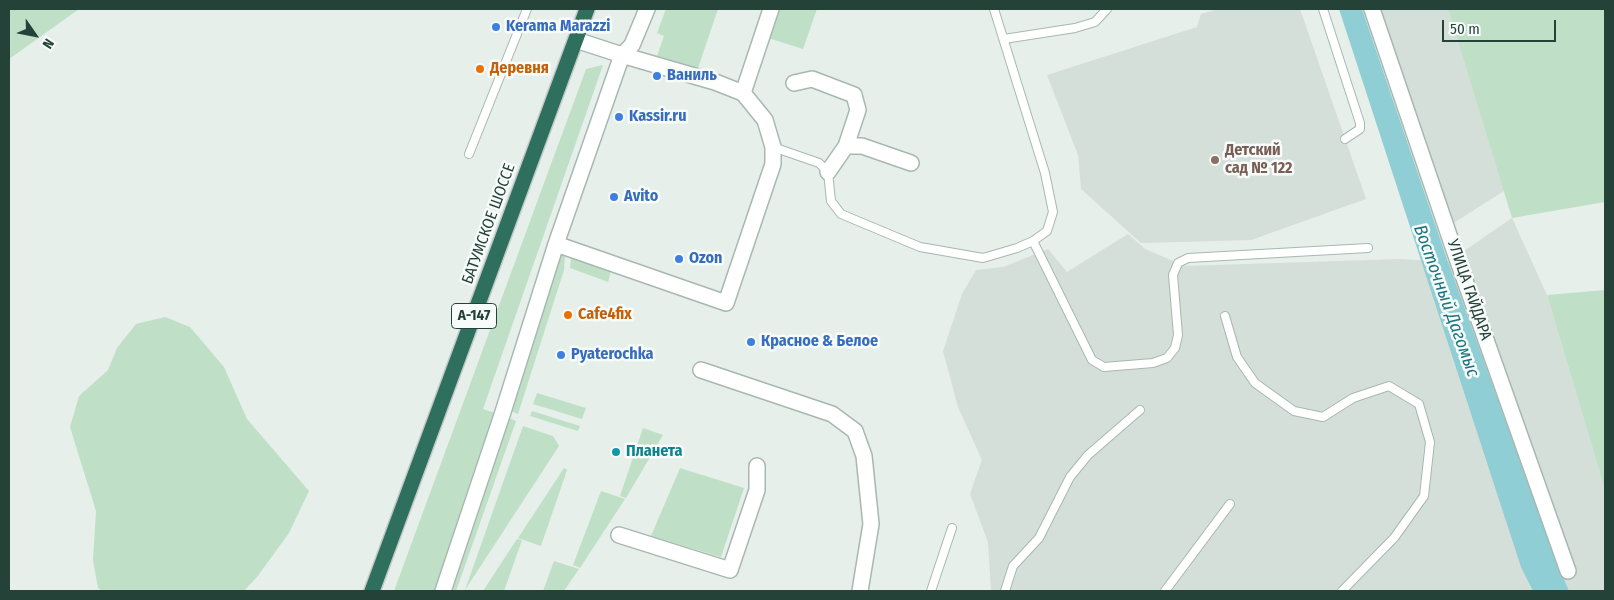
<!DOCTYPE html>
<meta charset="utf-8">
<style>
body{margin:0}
#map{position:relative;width:1614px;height:600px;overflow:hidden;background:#e6efea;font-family:"Fira Sans Condensed",sans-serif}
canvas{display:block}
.frame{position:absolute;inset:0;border:10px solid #244238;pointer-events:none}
.north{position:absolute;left:10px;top:10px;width:50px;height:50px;-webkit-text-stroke:4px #f7fbf9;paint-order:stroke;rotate:123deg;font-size:14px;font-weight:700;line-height:20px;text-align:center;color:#244238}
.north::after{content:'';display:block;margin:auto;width:18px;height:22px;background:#244238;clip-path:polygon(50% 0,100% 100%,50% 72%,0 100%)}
.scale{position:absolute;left:1442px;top:20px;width:114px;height:22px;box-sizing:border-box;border:2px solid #244238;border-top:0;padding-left:6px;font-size:15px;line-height:18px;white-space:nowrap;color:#244238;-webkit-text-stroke:4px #f7fbf9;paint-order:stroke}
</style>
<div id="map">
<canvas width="1614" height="600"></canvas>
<div class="frame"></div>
<div class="north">N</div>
<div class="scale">50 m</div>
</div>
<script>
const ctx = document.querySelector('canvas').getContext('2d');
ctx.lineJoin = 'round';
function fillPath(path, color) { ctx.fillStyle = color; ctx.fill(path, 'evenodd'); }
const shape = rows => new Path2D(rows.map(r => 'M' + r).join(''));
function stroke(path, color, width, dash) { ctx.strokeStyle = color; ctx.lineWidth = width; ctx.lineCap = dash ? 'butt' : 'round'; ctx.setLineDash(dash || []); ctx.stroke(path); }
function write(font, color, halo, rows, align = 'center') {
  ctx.font = font + ' "Fira Sans Condensed",sans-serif'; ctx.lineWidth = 5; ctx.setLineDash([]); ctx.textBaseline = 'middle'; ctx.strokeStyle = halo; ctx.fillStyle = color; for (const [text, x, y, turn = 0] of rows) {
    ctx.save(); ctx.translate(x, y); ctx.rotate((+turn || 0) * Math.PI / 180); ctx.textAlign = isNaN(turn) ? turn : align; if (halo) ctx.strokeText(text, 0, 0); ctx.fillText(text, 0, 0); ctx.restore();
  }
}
const built = shape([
 [1218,9,1300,9,1366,199,1251,240,1141,243,1081,189,1078,155,1047,75,1197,27,1201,14],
 [1373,9,1448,9,1504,191,1444,229],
 [1512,218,1547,295,1605,490,1605,591,991,591,988,542,970,494,982,460,958,407,943,351,962,294,976,270,1003,267,1048,249,1067,272,1128,234,1145,249,1185,266,1400,259,1448,262]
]);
const green = shape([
 [9,9,79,9,9,59],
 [666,9,718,9,698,68,657,56,664,36,657,33],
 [778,9,817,9,803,49,768,38],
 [1448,9,1605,9,1605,202,1512,218],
 [603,65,483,409,498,414,438,591,394,591,586,69],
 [561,253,565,255,564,270,518,414,511,411],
 [571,257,611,271,608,282,570,268],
 [1605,290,1605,490,1547,295],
 [165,317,190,327,224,367,247,419,309,491,289,533,257,577,244,591,102,591,98,588,93,560,96,511,70,427,79,396,108,370,117,348,136,324],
 [537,393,586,408,582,419,533,404],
 [532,411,580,426,578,431,530,416],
 [509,418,516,421,456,591,451,591],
 [523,426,553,436,559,446,465,590],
 [643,428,663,435,626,498,620,496],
 [564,468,567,470,541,546,518,538],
 [680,468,744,488,721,557,651,536],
 [601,491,625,499,580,568,573,565],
 [517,539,522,540,504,591,483,591],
 [554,561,579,569,564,591,543,591]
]);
const water = shape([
 [1339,9,1362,9,1448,262,1556,561,1569,591,1533,591,1521,567]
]);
const lane = shape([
 [1323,9,1360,123,1360,129,1345,139],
 [1004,39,1075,28,1095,22,1107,9],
 [773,147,819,163,828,172,831,201,841,214,920,247,983,258,1017,248,1033,241,1047,231,1053,212,1045,173,994,9],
 [469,154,527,9],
 [1033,241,1092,360,1104,367,1153,363,1167,358,1175,348,1178,335,1173,275,1178,263,1188,258,1368,248],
 [1225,316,1237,357,1255,383,1294,411,1323,417,1353,398,1389,386,1419,404,1430,442,1424,496,1394,538,1342,591],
 [931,591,952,528],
 [1005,591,1013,566,1039,538,1070,477,1088,455,1140,410],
 [1165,591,1230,504]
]);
const street = shape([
 [1372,9,1453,247,1568,571],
 [576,40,622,55,639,60,715,82,743,93,765,120,773,147,773,164,726,303,556,244,622,55,632,45,647,9],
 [794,83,812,79,854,95,858,110,846,146],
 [743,93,771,9],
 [828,172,846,146,862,146,911,163],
 [701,370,832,414,855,431,864,456,871,524,860,591],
 [619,535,730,570,757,490,757,466],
 [443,591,503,412,556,244]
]);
const highway = shape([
 [372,591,587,9]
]);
const markers = [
 [496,27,5,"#3f7fe0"],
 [480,69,5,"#e8710a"],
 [657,76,5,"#3f7fe0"],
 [619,117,5,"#3f7fe0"],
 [1215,160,5,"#8d6e63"],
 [614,197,5,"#3f7fe0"],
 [679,259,5,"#3f7fe0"],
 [568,315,5,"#e8710a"],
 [751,342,5,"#3f7fe0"],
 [561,355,5,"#3f7fe0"],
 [616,452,5,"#0f9aa8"]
];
const shields = [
 [474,316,45]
];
const shieldNames = [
 ["А-147",474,316]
];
const shopNames = [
 ["Kerama Marazzi",506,27],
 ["Ваниль",667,76],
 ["Kassir.ru",629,117],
 ["Avito",624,197],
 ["Ozon",689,259],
 ["Красное & Белое",761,342],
 ["Pyaterochka",571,355]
];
const foodNames = [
 ["Деревня",490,69],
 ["Cafe4fix",578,315]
];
const educationNames = [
 ["Детский",1225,151],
 ["сад № 122",1225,169]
];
const streetNames = [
 ["БАТУМСКОЕ ШОССЕ",489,224,-70],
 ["УЛИЦА ГАЙДАРА",1469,290,71]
];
const cultureNames = [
 ["Планета",626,452]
];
const waterNames = [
 ["Восточный Дагомыс",1446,301,70]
];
fillPath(built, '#d4dfd9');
fillPath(green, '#bfe0c6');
fillPath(water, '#8eced4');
stroke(lane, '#a8b8b1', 10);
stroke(street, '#a8b8b1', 18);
stroke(highway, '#c2cac7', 18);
stroke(lane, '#fff', 8);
stroke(street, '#fff', 15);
stroke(highway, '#2f6f5d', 15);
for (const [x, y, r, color] of markers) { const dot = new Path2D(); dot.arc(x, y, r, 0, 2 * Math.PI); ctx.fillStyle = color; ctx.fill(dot); stroke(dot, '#f7fbf9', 2); }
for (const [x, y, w] of shields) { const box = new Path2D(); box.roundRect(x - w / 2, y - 12.5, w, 25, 4); ctx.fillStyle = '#f7fbf9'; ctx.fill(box); stroke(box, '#244238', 1); }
write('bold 15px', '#244238', null, shieldNames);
write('bold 16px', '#366cbe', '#f7fbf9', shopNames, 'left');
write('bold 16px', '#c56008', '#f7fbf9', foodNames, 'left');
write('bold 16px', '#785e54', '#f7fbf9', educationNames, 'left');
write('16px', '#244238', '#f7fbf9', streetNames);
write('bold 16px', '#0d838f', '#f7fbf9', cultureNames, 'left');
write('italic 18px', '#1c767f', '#f7fbf9', waterNames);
</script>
